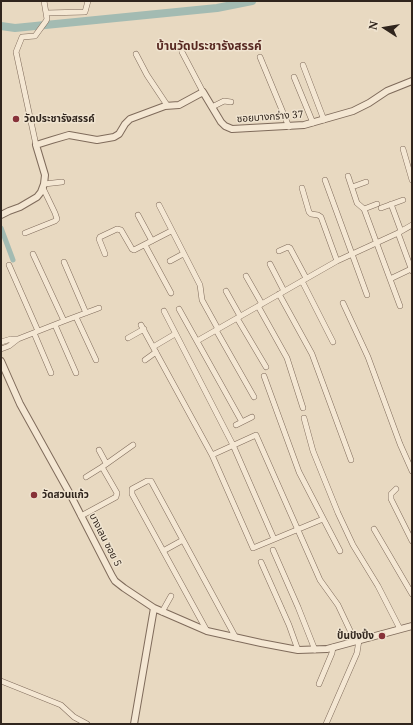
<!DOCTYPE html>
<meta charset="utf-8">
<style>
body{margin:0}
#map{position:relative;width:413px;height:725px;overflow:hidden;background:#e8d9c1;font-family:"Noto Serif",serif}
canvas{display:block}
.frame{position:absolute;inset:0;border:2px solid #30251d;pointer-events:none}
.north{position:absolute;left:365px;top:8px;width:40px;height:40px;-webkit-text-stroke:3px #f0e4d0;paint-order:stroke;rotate:282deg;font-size:11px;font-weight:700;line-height:16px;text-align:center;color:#30251d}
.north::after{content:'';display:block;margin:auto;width:14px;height:18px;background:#30251d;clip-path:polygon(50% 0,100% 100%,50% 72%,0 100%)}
</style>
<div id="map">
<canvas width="413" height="725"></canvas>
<div class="frame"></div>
<div class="north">N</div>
</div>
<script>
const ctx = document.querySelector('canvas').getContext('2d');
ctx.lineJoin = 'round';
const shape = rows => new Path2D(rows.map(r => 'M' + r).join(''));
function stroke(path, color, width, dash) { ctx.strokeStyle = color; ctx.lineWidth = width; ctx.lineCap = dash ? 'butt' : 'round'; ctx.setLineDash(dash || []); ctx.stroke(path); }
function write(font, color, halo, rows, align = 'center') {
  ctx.font = font + ' "Noto Serif","Noto Sans Thai",serif'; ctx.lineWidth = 3; ctx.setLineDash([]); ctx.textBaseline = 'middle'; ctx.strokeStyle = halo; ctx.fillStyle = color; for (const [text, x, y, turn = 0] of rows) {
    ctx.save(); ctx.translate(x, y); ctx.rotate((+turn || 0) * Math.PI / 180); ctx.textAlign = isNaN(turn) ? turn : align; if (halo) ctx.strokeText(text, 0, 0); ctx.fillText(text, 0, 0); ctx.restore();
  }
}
const canal = shape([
 [1,228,13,260]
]);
const river = shape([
 [1,26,15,28,217,8,252,1]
]);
const minor = shape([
 [46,13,85,12,88,1],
 [182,52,203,92],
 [136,54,147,75,167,105],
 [260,57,289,127],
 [303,65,324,120],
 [294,77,313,123],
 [212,107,224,101,231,102],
 [36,145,16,52,22,37,35,36,46,21,47,19,44,1],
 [403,149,412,180],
 [348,176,357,203,364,209,400,306],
 [325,180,367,295],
 [44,184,62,182],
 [352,187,366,182],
 [302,188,309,212,311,214,318,215,321,217,337,261],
 [391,204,401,231],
 [159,205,200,285,202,300,218,329],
 [381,208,403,200],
 [364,209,377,204],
 [138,215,152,241],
 [25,233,55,221,57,219,55,213,43,188],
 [398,233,412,271],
 [145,245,171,293],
 [279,251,288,247,290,248,306,278],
 [105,254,99,239,100,237,117,229,121,230,132,249,134,250,171,231],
 [170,261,183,254],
 [64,262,86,313],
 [270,264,284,291],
 [9,265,38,331],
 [246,276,262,304],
 [390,279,411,269],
 [302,281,333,342],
 [226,291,240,316],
 [279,294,312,354,351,460],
 [343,303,368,357,400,444,412,471],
 [258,306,287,358,303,408],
 [179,309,242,422],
 [164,311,233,445,274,539],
 [76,317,96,360],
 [237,318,266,367],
 [64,321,99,308],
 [55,325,76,373],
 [141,325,212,455,253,548,323,519],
 [216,330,254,397],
 [34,333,51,373],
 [128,338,144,329],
 [197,341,337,261,398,233,412,225],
 [1,342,11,339,18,339],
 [153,347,175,334],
 [1,349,9,346,18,339,64,321,33,254],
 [145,360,156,352],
 [264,376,299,472,340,551],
 [304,418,313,451,338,513,353,545,378,586,400,629],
 [236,425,252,417],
 [99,450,106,463],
 [212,455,256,435,320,580,338,605,355,641],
 [86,477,102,467],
 [396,489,391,494,391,499,412,541],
 [81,516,116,497,117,493,102,467,133,445],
 [374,529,412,594],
 [273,550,298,607,315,650],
 [163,551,183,540],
 [261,562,289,625,298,650],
 [162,612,171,596],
 [207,631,132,494,132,489,147,481,151,481,236,638],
 [1,681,61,705,74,717,87,724],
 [319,684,332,653,333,647],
 [326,724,357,653,359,640]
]);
const tertiary = shape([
 [1,215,9,211,20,207,37,197,41,192,44,184,45,175,36,145,52,140,69,135,97,140,114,137,119,134,125,124,130,119,165,106,179,105,203,92,221,122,225,126,232,129,304,125,353,111,369,103,387,91,412,81],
 [1,361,20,404,70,494,112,576,115,581,124,588,154,608,207,631,261,643,298,650,327,649,412,626],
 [134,724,154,608]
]);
const markers = [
 [16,119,4,"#873239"],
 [34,495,4,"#873239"],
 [382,636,4,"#873239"]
];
const streetNames = [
 ["ซอยบางกร่าง 37",270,117,-4],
 ["บางเลน ซอย 5",105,540,63]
];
const poiNames = [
 ["วัดประชารังสรรค์",24,119],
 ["วัดสวนแก้ว",42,495],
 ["ปั่นปังปิ้ง",374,636,"right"]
];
const quarterNames = [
 ["บ้านวัดประชารังสรรค์",209,47]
];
stroke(canal, '#a3bbb2', 5);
stroke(river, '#a3bbb2', 8);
stroke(minor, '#7f6b5b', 6);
stroke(tertiary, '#7f6b5b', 8);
stroke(minor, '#f4e7d3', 5);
stroke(tertiary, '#f4e7d3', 6);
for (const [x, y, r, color] of markers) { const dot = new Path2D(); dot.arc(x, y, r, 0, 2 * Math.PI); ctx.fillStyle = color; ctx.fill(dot); stroke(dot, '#f0e4d0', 1.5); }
write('10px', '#30251d', '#f0e4d0', streetNames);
write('bold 10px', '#30251d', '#f0e4d0', poiNames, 'left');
write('bold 12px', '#582922', '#f0e4d0', quarterNames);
</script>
